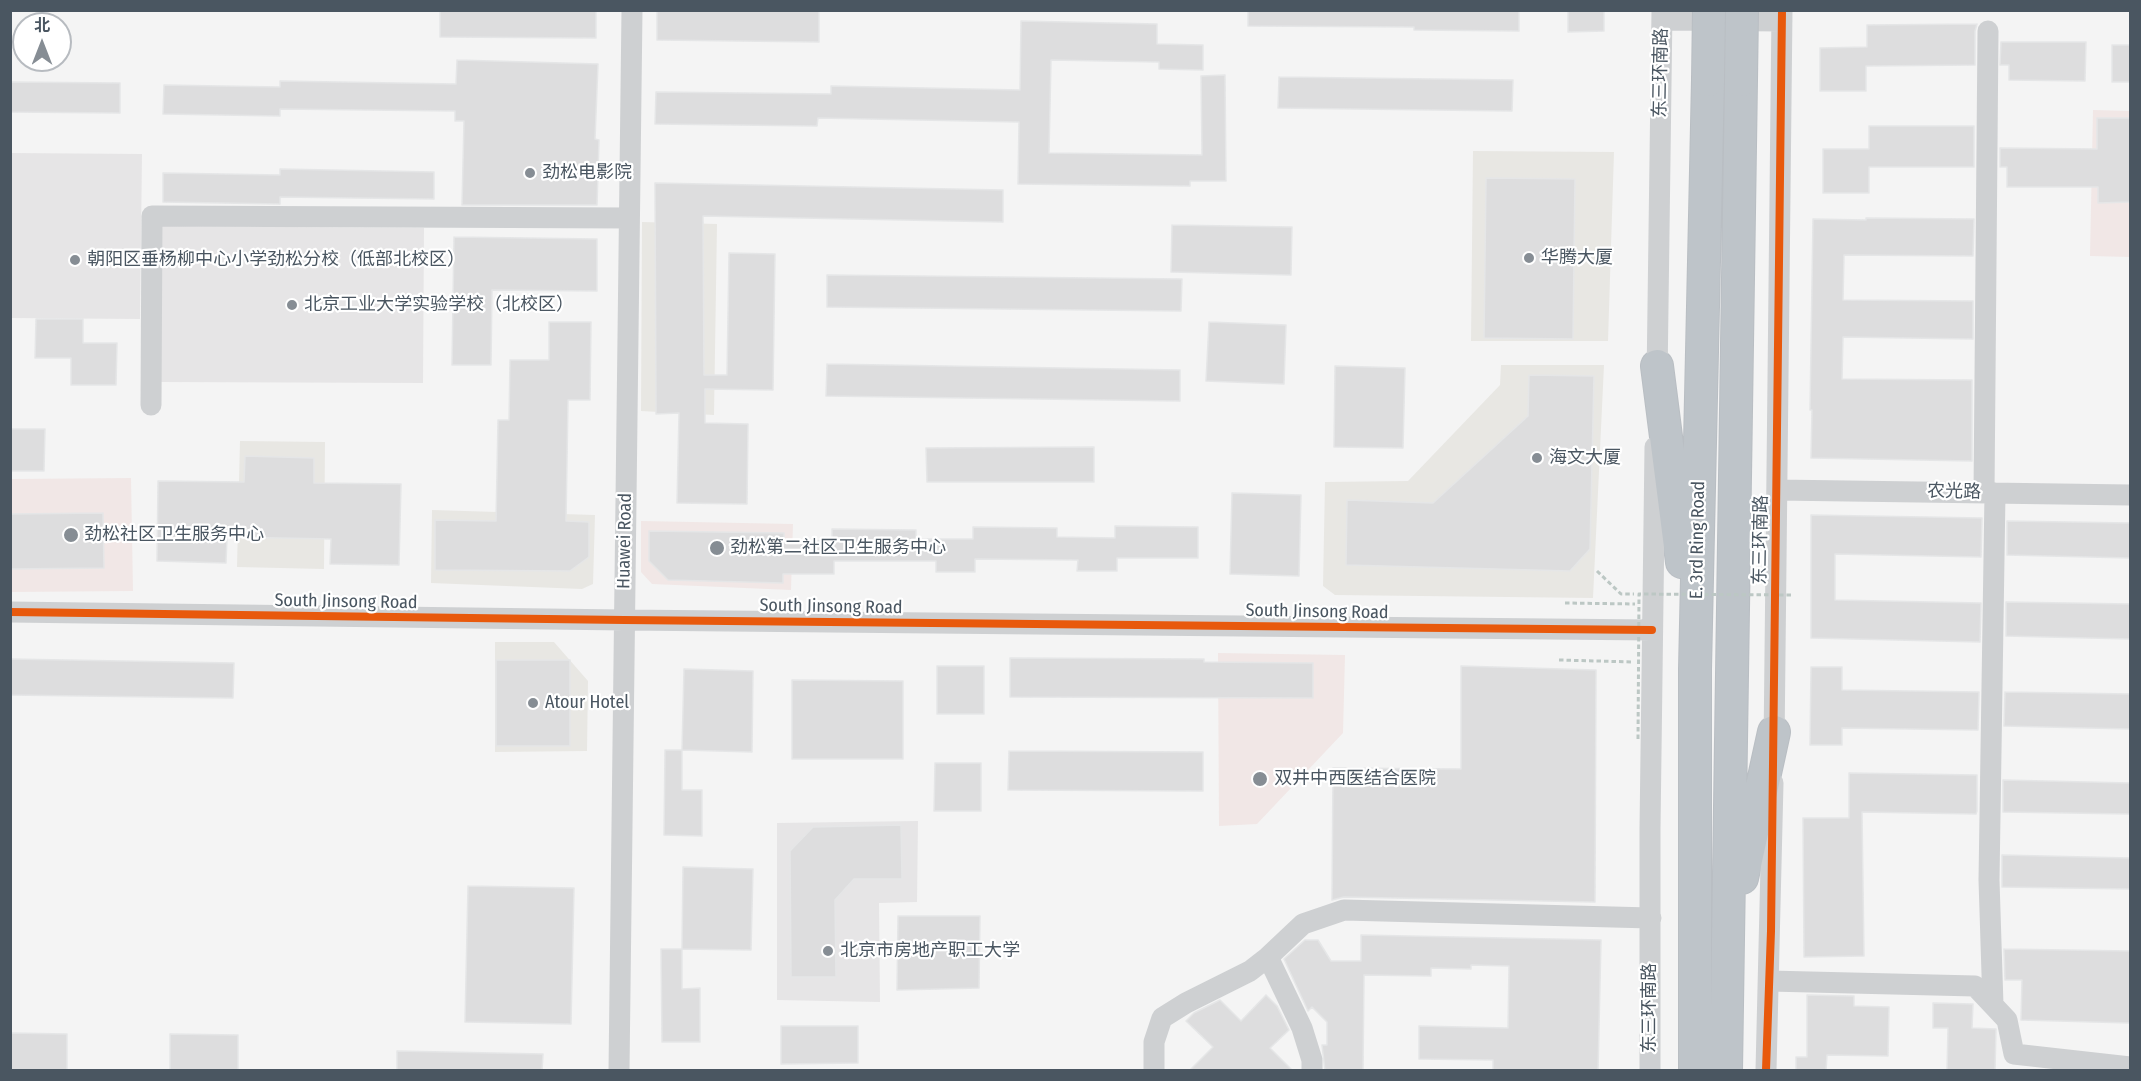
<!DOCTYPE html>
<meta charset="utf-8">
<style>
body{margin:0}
#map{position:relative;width:2141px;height:1081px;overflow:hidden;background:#f4f4f4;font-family:"Fira Sans Condensed","Noto Sans SC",sans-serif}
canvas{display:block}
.frame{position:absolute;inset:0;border:12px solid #4a5661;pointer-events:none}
.north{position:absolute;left:12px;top:12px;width:60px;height:60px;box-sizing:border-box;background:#fff;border:2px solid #b7bbc0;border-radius:50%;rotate:0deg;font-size:16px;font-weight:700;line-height:24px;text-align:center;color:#4a5661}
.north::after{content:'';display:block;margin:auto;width:21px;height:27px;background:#868d94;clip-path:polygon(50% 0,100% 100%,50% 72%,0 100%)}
</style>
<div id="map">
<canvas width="2141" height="1081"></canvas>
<div class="frame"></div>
<div class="north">北</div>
</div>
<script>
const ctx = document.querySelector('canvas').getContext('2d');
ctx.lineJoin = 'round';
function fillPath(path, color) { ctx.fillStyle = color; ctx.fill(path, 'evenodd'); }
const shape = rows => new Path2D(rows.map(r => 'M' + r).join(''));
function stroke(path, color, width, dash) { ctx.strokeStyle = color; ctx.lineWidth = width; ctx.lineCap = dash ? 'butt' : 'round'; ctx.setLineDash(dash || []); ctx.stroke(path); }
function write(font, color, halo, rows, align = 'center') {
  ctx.font = font + ' "Fira Sans Condensed","Noto Sans SC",sans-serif'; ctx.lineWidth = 4.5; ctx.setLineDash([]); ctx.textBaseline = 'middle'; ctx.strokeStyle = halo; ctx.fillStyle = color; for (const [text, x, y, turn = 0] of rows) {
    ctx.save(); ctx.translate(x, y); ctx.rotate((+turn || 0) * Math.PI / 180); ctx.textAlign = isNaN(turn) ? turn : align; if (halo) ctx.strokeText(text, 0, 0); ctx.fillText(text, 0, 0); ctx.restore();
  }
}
const commercial = shape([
 [1473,151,1614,152,1608,341,1471,341],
 [642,222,717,224,714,415,641,411],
 [1501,365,1604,365,1593,598,1335,595,1323,586,1325,482,1408,481,1500,385],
 [240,441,325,442,324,569,237,567],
 [432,510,595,515,593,584,582,589,431,583],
 [495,642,554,642,588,681,587,751,495,752]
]);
const education = shape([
 [11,153,142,154,140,319,11,318],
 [161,226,424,228,423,383,160,382],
 [918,821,917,902,879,903,880,1002,777,1000,777,823]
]);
const medical = shape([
 [2093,110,2130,111,2130,257,2090,256],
 [131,478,133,591,11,592,10,479],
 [641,521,793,524,791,590,652,584,641,572],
 [1218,653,1345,655,1343,733,1257,824,1219,826]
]);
const building = shape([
 [440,10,596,10,596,38,440,37,440,10],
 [657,10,819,10,819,42,657,40,657,10],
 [1248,10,1519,10,1519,31,1414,30,1414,27,1248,26,1248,10],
 [1568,10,1604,10,1604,31,1568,32,1568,10],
 [1021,21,1157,24,1157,44,1203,45,1203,70,1159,69,1159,62,1051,60,1049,153,1202,155,1201,76,1225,75,1226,181,1190,181,1190,186,1018,184,1019,122,818,118,817,126,655,124,656,92,831,94,831,86,1020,90,1021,21],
 [1977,24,1975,31,1975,65,1866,66,1866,91,1820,91,1820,48,1867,47,1867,25,1977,24],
 [2001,42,2086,42,2085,81,2009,80,2009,65,2000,65,2001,42],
 [2112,45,2130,45,2130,82,2112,82,2112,45],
 [457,60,598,64,595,139,599,140,597,205,462,205,464,121,455,121,455,111,280,109,280,116,163,114,164,85,280,87,280,81,456,84,457,60],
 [1279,77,1513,80,1512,111,1278,108,1279,77],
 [10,82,120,83,120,113,10,112,10,82],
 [2097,118,2130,118,2130,202,2098,203,2098,187,2007,187,2007,167,2000,167,2000,148,2097,149,2097,118],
 [1869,126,1974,126,1974,167,1869,167,1869,193,1823,193,1823,149,1869,149,1869,126],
 [280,169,434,172,434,199,280,197,280,204,163,202,163,173,280,175,280,169],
 [1486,178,1575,179,1573,339,1484,338,1486,178],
 [655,183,1003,190,1003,222,703,216,704,375,727,375,729,253,775,254,773,390,705,389,705,423,748,424,747,504,677,503,679,413,656,414,655,183],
 [1866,218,1974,219,1973,256,1844,255,1843,300,1973,301,1973,339,1843,337,1842,379,1972,380,1972,461,1811,458,1812,410,1810,410,1813,219,1866,220,1866,218],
 [1172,225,1292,227,1291,275,1171,272,1172,225],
 [454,237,597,239,597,291,492,290,491,365,452,365,454,237],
 [827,275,1182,279,1181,311,827,307,827,275],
 [36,319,83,319,83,343,117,343,116,385,71,385,71,358,35,358,36,319],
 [549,322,591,322,590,400,568,400,566,521,589,522,589,557,570,571,435,570,435,520,496,521,498,420,509,420,510,360,549,360,549,322],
 [1209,322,1286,325,1284,384,1206,381,1209,322],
 [827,364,1180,370,1180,401,826,396,827,364],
 [1335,366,1405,368,1403,448,1334,447,1335,366],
 [1529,375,1594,376,1590,549,1570,571,1346,565,1347,500,1433,503,1528,416,1529,375],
 [10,429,45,429,44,471,10,471,10,429],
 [1094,447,1094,482,927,482,926,448,1094,447],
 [245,456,314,458,314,483,401,484,399,565,330,564,331,539,227,537,226,563,157,561,158,481,244,482,245,456],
 [1232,493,1301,495,1299,576,1230,574,1232,493],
 [103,513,104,568,10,569,10,514,103,513],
 [1811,515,1982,518,1981,557,1835,554,1835,600,1981,603,1980,642,1811,638,1811,515],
 [2007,521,2130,523,2130,558,2007,555,2007,521],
 [1115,526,1198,527,1198,558,1117,558,1117,571,1077,571,1078,560,975,559,975,572,936,572,936,561,834,561,834,574,783,574,783,583,668,580,649,561,649,531,784,533,784,540,832,541,832,529,916,530,916,539,973,539,973,527,1057,528,1057,537,1115,538,1115,526],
 [2006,602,2130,604,2130,639,2006,636,2006,602],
 [1010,658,1204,659,1204,662,1313,663,1313,698,1010,697,1010,658],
 [10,659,234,663,233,698,10,695,10,659],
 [496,660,570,660,570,746,496,746,496,660],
 [937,666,984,666,984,714,937,714,937,666],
 [1461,666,1596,670,1595,902,1344,897,1332,900,1333,768,1461,769,1461,666],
 [1811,667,1842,667,1842,690,1979,692,1978,730,1842,728,1842,745,1810,745,1811,667],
 [684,669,753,671,752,752,682,750,684,669],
 [792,680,903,681,903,759,792,759,792,680],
 [2005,692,2130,694,2130,729,2004,726,2005,692],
 [665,750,682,750,682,790,702,790,702,836,664,835,665,750],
 [1009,751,1203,752,1203,791,1008,790,1009,751],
 [935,763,981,763,981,811,934,811,935,763],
 [1849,773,1977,775,1977,811,1976,814,1862,812,1864,956,1804,957,1803,818,1849,818,1849,773],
 [2003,780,2130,783,2130,814,2003,812,2003,780],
 [901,825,902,879,854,879,835,900,836,977,791,977,790,851,813,827,901,825],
 [2002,855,2130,858,2130,889,2002,887,2002,855],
 [683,867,753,869,751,950,682,949,683,867],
 [468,886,574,888,571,1024,465,1022,468,886],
 [898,916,980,916,979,988,897,990,898,916],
 [1361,935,1601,940,1598,1071,1493,1071,1493,1060,1419,1059,1419,1026,1508,1028,1509,966,1471,965,1471,969,1431,968,1431,976,1364,975,1363,1071,1325,1071,1322,1045,1327,1045,1327,1022,1312,1007,1308,1011,1284,959,1305,940,1318,940,1331,961,1361,961,1361,935],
 [661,949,682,949,682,989,700,988,700,1042,662,1042,661,949],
 [2004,949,2130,951,2130,1023,2021,1020,2022,980,2005,980,2004,949],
 [1266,995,1277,1006,1289,1030,1270,1048,1293,1071,1189,1071,1213,1047,1186,1021,1194,1013,1220,1000,1241,1021,1266,995],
 [1807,995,1854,996,1854,1006,1889,1007,1888,1056,1827,1055,1826,1071,1796,1071,1796,1057,1807,1057,1807,995],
 [1933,1003,1973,1004,1972,1028,1996,1029,1995,1071,1947,1071,1948,1028,1933,1028,1933,1003],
 [781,1026,858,1026,858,1063,781,1064,781,1026],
 [10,1033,67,1034,67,1071,10,1071,10,1033],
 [170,1034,238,1035,238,1071,170,1071,170,1034],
 [397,1051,543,1054,542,1071,397,1071,397,1051]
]);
const path = shape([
 [1597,571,1621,594,1634,594],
 [1565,603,1635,604],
 [1559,660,1634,662]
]);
const minor = shape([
 [1662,20,1782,21],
 [1657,380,1662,10],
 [151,405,152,216,629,218],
 [1777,490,2130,495],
 [1984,493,1988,31],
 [10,612,624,620,1652,630],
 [1774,746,1782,10],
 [1268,957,1302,1028,1312,1060,1312,1070],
 [1769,981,1975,986,2007,1020,2014,1054,2130,1067],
 [1993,1005,1989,880,1995,493],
 [619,1070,632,10],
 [1154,1070,1154,1042,1162,1018,1186,1003,1250,971,1268,957,1303,924,1344,910,1651,918],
 [1650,1070,1650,829,1655,447],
 [1766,1070,1773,783]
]);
const highway = shape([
 [1657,366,1682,562],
 [1742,878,1774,732],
 [1695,1070,1695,669,1708,80],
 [1726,1070,1741,80]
]);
const pathBridge = shape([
 [1638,739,1639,594,1793,595]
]);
const highwayBridge = shape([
 [1708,80,1709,10],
 [1741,80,1742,10]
]);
const cycleway = shape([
 [10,612,624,620,1652,630],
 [1766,1070,1771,931,1782,10]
]);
const markers = [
 [530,173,6,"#868d94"],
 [1529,258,6,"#868d94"],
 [75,260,6,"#868d94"],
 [292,305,6,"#868d94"],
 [1537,458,6,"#868d94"],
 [71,535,8,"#868d94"],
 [717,548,8,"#868d94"],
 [533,703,6,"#868d94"],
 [1260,779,8,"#868d94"],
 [828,951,6,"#868d94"]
];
const streetNames = [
 ["东三环南路",1661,73,-89],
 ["农光路",1954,492,1],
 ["E. 3rd Ring Road",1698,540,-89],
 ["东三环南路",1761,540,-89],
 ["Huawei Road",625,541,-89],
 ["South Jinsong Road",346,602,1],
 ["South Jinsong Road",831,607,1],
 ["South Jinsong Road",1317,612,1],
 ["东三环南路",1650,1008,-90]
];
const poiNames = [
 ["劲松电影院",542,173],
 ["华腾大厦",1541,258],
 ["朝阳区垂杨柳中心小学劲松分校（低部北校区）",87,260],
 ["北京工业大学实验学校（北校区）",304,305],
 ["海文大厦",1549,458],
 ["劲松社区卫生服务中心",84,535],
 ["劲松第二社区卫生服务中心",730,548],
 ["Atour Hotel",545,703],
 ["双井中西医结合医院",1274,779],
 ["北京市房地产职工大学",840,951]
];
fillPath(commercial, '#e8e7e3');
fillPath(education, '#e6e5e6');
fillPath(medical, '#f1e7e6');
fillPath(building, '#ddddde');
stroke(building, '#e5e6e7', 1.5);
stroke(highway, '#b9bec3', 34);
stroke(path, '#bcc7c4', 3, [4.5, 3]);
stroke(minor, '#ced0d2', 21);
stroke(highway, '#bec4c9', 32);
stroke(highwayBridge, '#b9bec3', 34, []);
stroke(pathBridge, '#bcc7c4', 3, [4.5, 3]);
stroke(highwayBridge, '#bec4c9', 32);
stroke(cycleway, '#e8590c', 8);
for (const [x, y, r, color] of markers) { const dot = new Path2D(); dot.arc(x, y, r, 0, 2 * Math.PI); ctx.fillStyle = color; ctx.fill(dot); stroke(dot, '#fff', 2); }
write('18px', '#4a5661', '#fff', streetNames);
write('18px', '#4a5661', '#fff', poiNames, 'left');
</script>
